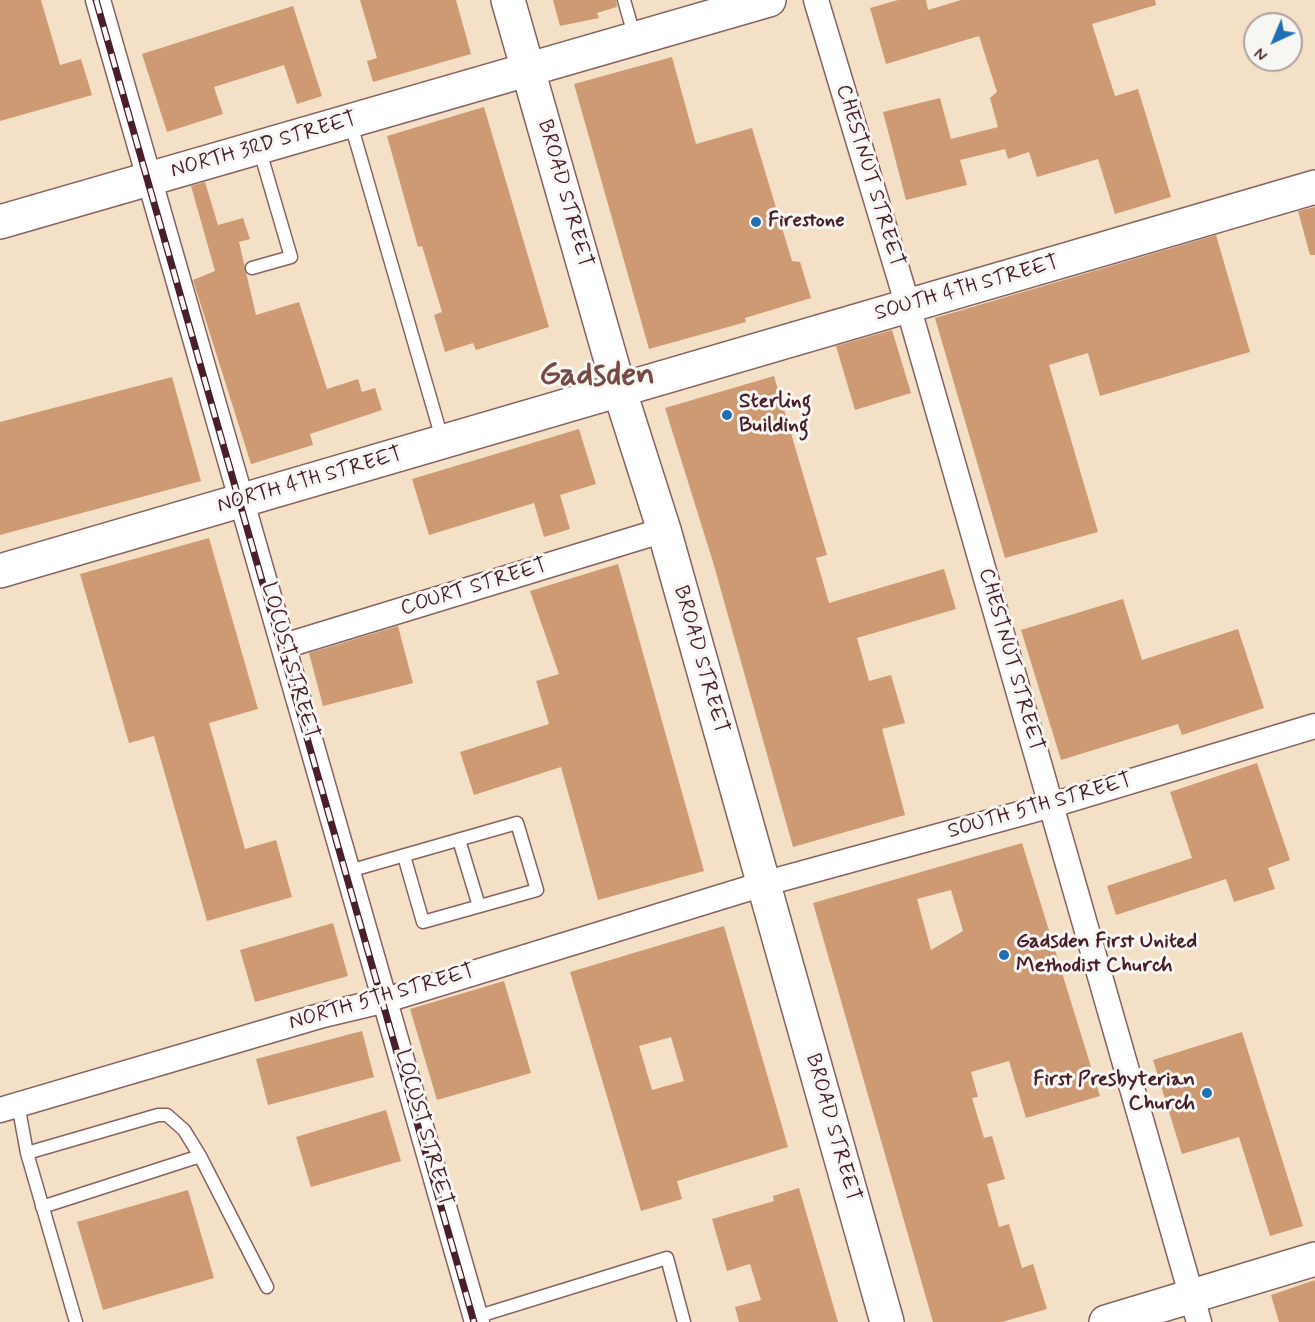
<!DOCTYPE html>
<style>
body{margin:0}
#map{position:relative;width:1315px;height:1322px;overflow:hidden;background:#f4e0c6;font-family:Mynerve,sans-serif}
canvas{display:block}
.north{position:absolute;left:1243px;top:12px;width:60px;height:60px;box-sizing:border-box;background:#f6f6f2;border:2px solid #b1a0a2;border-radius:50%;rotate:224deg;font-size:16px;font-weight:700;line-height:24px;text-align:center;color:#4a1f2b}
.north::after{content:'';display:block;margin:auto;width:21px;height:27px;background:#1f6fb2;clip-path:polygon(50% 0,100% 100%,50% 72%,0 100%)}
</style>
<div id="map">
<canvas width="1315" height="1322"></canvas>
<div class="north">N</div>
</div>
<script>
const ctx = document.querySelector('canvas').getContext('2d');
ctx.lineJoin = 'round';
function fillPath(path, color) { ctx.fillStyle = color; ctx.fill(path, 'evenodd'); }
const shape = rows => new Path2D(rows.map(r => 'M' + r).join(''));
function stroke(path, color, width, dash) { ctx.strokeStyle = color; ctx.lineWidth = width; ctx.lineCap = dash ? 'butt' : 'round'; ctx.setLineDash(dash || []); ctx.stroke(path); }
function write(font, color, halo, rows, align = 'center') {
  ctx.font = font + ' Mynerve,sans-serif'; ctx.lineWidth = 6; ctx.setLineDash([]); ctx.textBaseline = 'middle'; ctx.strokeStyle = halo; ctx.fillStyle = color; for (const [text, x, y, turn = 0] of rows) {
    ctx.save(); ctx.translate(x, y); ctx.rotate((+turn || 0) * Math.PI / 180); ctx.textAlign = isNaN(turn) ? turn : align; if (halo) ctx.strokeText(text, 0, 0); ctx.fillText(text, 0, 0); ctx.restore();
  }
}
const building = shape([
 [0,0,41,0,60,65,81,59,92,95,0,121],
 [360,0,456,0,471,54,373,82,367,61,377,58],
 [553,0,616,0,617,7,597,13,599,18,560,26],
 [898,0,926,0,928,10,961,0,1155,0,1156,5,1092,24,1115,96,1138,89,1171,197,1115,214,1098,159,1037,177,1029,152,1008,159,1005,149,960,160,967,185,906,200,883,112,940,98,951,139,998,127,990,98,997,92,979,36,886,64,870,8],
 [293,6,322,96,297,104,284,65,214,87,223,114,167,132,142,54],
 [672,57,696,144,752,128,792,261,800,262,811,298,745,318,746,322,649,349,574,84],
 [484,107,549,327,476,350,473,343,445,352,434,315,442,312,422,246,418,247,387,136],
 [205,182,218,225,243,218,250,239,239,242,256,315,299,302,327,389,358,379,362,392,375,388,382,410,310,434,313,445,251,464,193,280,215,271,191,186],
 [1315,207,1315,255,1310,255,1298,211],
 [1216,235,1250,352,1100,396,1088,353,1049,365,1098,532,1005,558,935,318],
 [892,330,911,393,855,410,836,346],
 [774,376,827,555,816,558,829,603,944,569,956,609,857,638,869,681,891,675,905,723,882,729,905,815,793,847,713,562,665,408],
 [172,377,201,481,0,535,0,422],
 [579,429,596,484,560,495,570,529,544,537,534,503,429,535,412,479],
 [209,538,258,709,209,723,245,849,276,840,292,897,207,921,154,736,129,743,80,574],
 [618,564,704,871,598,900,561,767,474,795,460,752,549,724,536,681,559,674,530,591],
 [1123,599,1142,660,1238,629,1264,708,1182,735,1178,724,1061,760,1021,630],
 [398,626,413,683,323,706,309,653],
 [1257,763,1290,860,1268,868,1275,889,1234,902,1226,879,1116,915,1107,886,1192,858,1170,792],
 [1022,843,1100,1096,1026,1118,1009,1061,971,1072,978,1097,972,1098,984,1138,992,1136,1005,1179,987,1184,999,1227,1009,1224,1022,1268,1033,1264,1047,1309,1002,1322,933,1322,813,903],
 [951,890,963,931,931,950,917,899],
 [333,923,348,976,255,1002,240,950],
 [724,926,788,1147,677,1181,682,1199,641,1211,570,972],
 [671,1037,684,1081,652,1090,639,1046],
 [504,981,531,1073,437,1100,410,1009],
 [362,1031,374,1077,268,1105,256,1059],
 [1242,1032,1303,1226,1270,1236,1239,1137,1182,1154,1153,1060],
 [386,1110,401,1161,311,1187,296,1137],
 [799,1188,838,1322,739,1322,735,1307,761,1300,750,1264,727,1271,712,1219,774,1201,773,1196],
 [188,1190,214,1278,103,1310,77,1222],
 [1315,1280,1315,1322,1279,1322,1271,1295]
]);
const lane = shape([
 [624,0,635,38],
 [350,121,443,442],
 [252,268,291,257,259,148],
 [459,840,479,906],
 [349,871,517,823,537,890,423,922,404,856],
 [18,1104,27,1153,76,1322],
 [27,1153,158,1115,167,1115,184,1130,200,1156,267,1287],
 [42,1207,200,1156],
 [476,1317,667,1258,684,1322]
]);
const street = shape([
 [98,0,477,1322],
 [816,0,908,306,1199,1322],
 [284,646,664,530],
 [0,1110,323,1015,386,1000,763,884,1052,805,1315,726]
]);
const secondary = shape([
 [508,0,620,392,664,530,887,1322],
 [0,222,769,0],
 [0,571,1315,187],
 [1106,1322,1315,1259]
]);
const rail = shape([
 [96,0,474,1322]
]);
const markers = [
 [756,222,6,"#1f6fb2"],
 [727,415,6,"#1f6fb2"],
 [1004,955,6,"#1f6fb2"],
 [1207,1093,6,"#1f6fb2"]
];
const streetNames = [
 ["NORTH 3RD STREET",264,146,-16],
 ["CHESTNUT STREET",869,176,73],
 ["BROAD STREET",564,194,74],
 ["SOUTH 4TH STREET",967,289,-16],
 ["NORTH 4TH STREET",310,481,-16],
 ["COURT STREET",474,588,-17],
 ["BROAD STREET",700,660,74],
 ["CHESTNUT STREET",1010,660,74],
 ["LOCUST STREET",289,661,74],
 ["SOUTH 5TH STREET",1040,807,-16],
 ["NORTH 5TH STREET",382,998,-16],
 ["LOCUST STREET",423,1128,74],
 ["BROAD STREET",832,1128,74]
];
const poiNames = [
 ["Firestone",768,222],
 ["Sterling",739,403],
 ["Building",739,427],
 ["Gadsden First United",1016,943],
 ["Methodist Church",1016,967],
 ["First Presbyterian",1195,1081,"right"],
 ["Church",1195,1105,"right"]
];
const townNames = [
 ["Gadsden",597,377]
];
fillPath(building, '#ce9a74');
stroke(lane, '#866361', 15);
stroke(street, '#866361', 27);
stroke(secondary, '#866361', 36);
stroke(lane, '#fff', 12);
stroke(street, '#fff', 24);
stroke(secondary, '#fff', 33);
stroke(rail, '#4a1f2b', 7);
stroke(rail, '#f6f6f2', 4.5, [14]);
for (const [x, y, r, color] of markers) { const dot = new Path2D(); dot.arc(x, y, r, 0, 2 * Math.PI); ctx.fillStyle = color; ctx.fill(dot); stroke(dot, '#f6f6f2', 2); }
write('21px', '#4a1f2b', '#f6f6f2', streetNames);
write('bold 21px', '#4a1f2b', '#f6f6f2', poiNames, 'left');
write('bold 33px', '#784a45', '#f6f6f2', townNames);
</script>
